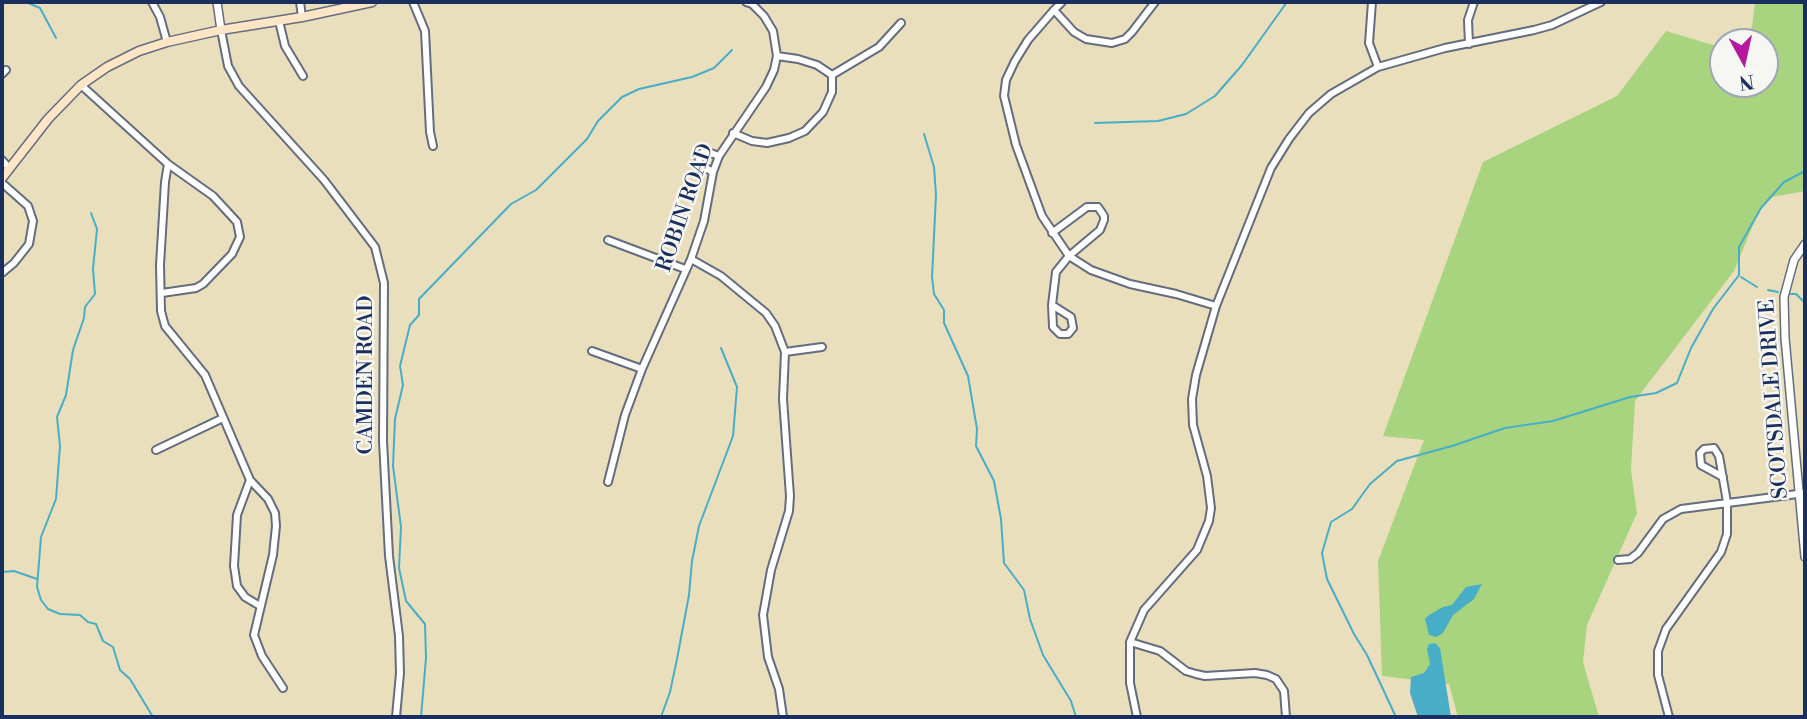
<!DOCTYPE html>
<style>
body{margin:0}
#map{position:relative;width:1807px;height:719px;overflow:hidden;background:#eadfbc;font-family:"Libre Bodoni",serif}
canvas{display:block}
.frame{position:absolute;inset:0;border:4px solid #1b2f5e;pointer-events:none}
.north{position:absolute;left:1709px;top:28px;width:70px;height:70px;box-sizing:border-box;background:#f6f6f2;border:2px solid #9ea6b7;border-radius:50%;rotate:172deg;font-size:19px;font-weight:700;line-height:28px;text-align:center;color:#1b2f5e}
.north::after{content:'';display:block;margin:auto;width:24px;height:32px;background:#b5179e;clip-path:polygon(50% 0,100% 100%,50% 72%,0 100%)}
</style>
<div id="map">
<canvas width="1807" height="719"></canvas>
<div class="frame"></div>
<div class="north">N</div>
</div>
<script>
const ctx = document.querySelector('canvas').getContext('2d');
ctx.lineJoin = 'round';
function fillPath(path, color) { ctx.fillStyle = color; ctx.fill(path, 'evenodd'); }
const shape = rows => new Path2D(rows.map(r => 'M' + r).join(''));
function stroke(path, color, width, dash) { ctx.strokeStyle = color; ctx.lineWidth = width; ctx.lineCap = dash ? 'butt' : 'round'; ctx.setLineDash(dash || []); ctx.stroke(path); }
function write(font, color, halo, rows, align = 'center') {
  ctx.font = font + ' "Libre Bodoni",serif'; ctx.lineWidth = 5; ctx.setLineDash([]); ctx.textBaseline = 'middle'; ctx.strokeStyle = halo; ctx.fillStyle = color; for (const [text, x, y, turn = 0] of rows) {
    ctx.save(); ctx.translate(x, y); ctx.rotate((+turn || 0) * Math.PI / 180); ctx.textAlign = isNaN(turn) ? turn : align; if (halo) ctx.strokeText(text, 0, 0); ctx.fillText(text, 0, 0); ctx.restore();
  }
}
const green = shape([
 [1755,2,1805,2,1805,191,1772,197,1758,213,1734,271,1635,401,1631,470,1637,513,1587,625,1583,662,1599,717,1458,717,1449,684,1382,676,1378,561,1424,440,1383,436,1483,162,1617,96,1666,31,1723,48,1723,84,1765,84,1765,42,1742,42,1752,27]
]);
const water = shape([
 [1482,584,1474,599,1453,615,1443,633,1436,637,1429,635,1425,619,1429,615,1443,607,1452,605,1466,587],
 [1435,643,1440,648,1451,717,1418,717,1410,693,1411,677,1424,673,1430,664,1427,649,1429,644]
]);
const stream = shape([
 [26,2,40,8,56,38],
 [1095,123,1158,121,1186,114,1215,96,1242,65,1287,2],
 [924,134,934,167,936,195,932,277,934,294,944,310,944,323,968,376,977,429,976,446,994,481,1001,519,1004,563,1024,590,1030,619,1043,655,1071,701,1076,717],
 [91,213,97,229,93,269,95,294,85,307,84,318,73,350,66,395,57,417,60,446,56,499,41,537,37,587,41,600,48,609,60,614,80,615,88,622,96,624,103,641,113,647,120,670,130,679,153,717],
 [1741,277,1757,287],
 [1768,290,1778,292],
 [1791,294,1796,294,1805,303],
 [2,572,14,571,37,579],
 [421,717,426,658,425,624,406,601,399,568,401,527,393,466,395,419,403,385,400,366,410,325,419,315,419,299,511,204,536,190,587,139,598,121,622,97,639,89,692,77,714,68,732,50],
 [661,717,670,692,677,659,689,595,692,561,699,526,733,436,737,387,721,348],
 [1396,717,1367,655,1354,634,1327,579,1322,553,1331,522,1352,509,1370,484,1397,461,1452,446,1505,428,1553,421,1630,397,1656,393,1677,383,1691,348,1713,309,1739,275,1739,247,1761,208,1784,182,1805,171]
]);
const minor = shape([
 [152,2,160,17,167,42],
 [300,2,302,17],
 [413,2,425,31,430,132,433,146],
 [1062,2,1054,10,1074,32,1086,39,1112,43,1125,39,1132,32,1155,2],
 [1372,2,1369,43,1378,67],
 [1054,10,1028,40,1015,61,1006,80,1004,96,1016,145,1042,216,1069,256,1091,270,1130,284,1176,294,1216,306],
 [279,21,285,46,303,76],
 [221,30,228,66,239,86,324,180,375,247,384,283,383,441,389,556,399,636,400,673,396,717],
 [1469,44,1468,20,1474,2],
 [2,74,6,70],
 [832,75,879,47,901,23],
 [81,85,168,164,165,182,160,265,161,311,165,326,205,375,250,480,268,499,275,513,276,526,273,555,254,635,262,656,283,688],
 [733,133,752,141,767,143,789,138,805,131,823,112,832,92,832,75,817,65,798,59,777,56],
 [2,160,9,168],
 [713,172,700,165,698,156,705,151,719,156],
 [2,183,28,206,33,221,29,244,14,263,2,273],
 [1052,233,1087,207,1098,207,1104,216,1104,220,1100,230,1069,256,1056,272,1052,305,1053,327,1060,334,1068,334,1073,328,1071,317,1052,305],
 [608,240,685,269],
 [691,259,721,276,766,313,775,326,785,352,783,399,790,496,789,511,771,570,763,615,768,657,779,689,783,717],
 [162,293,196,288,203,284,232,254,240,237,237,222,213,196,168,164],
 [592,351,642,369],
 [785,352,822,347],
 [156,450,223,418],
 [250,480,237,515,234,566,237,586,245,597,260,606],
 [608,482,625,415,642,369,691,259,704,221,713,172,719,156,766,87,774,70,777,56,773,31,764,16,752,4,746,2],
 [1618,560,1630,559,1638,553,1663,519,1681,509,1805,493],
 [1130,642,1160,651,1186,671,1196,674,1205,676,1255,673,1267,675,1276,679,1284,691,1286,717],
 [1137,717,1130,683,1130,642,1144,610,1197,550,1209,521,1211,508,1207,476,1193,425,1192,399,1196,375,1216,306,1271,168,1289,139,1309,113,1331,94,1378,67,1445,48,1534,30,1552,25,1601,2],
 [1669,717,1658,675,1658,651,1666,629,1721,552,1727,534,1727,502,1719,456,1714,448,1704,449,1700,453,1701,465,1723,477]
]);
const tertiary = shape([
 [217,2,221,30],
 [1805,244,1794,260,1784,297,1785,338,1805,557]
]);
const secondary = shape([
 [2,178,48,119,81,85,107,67,139,51,167,42,221,30,302,17,372,2]
]);
const streetNames = [
 ["ROBIN ROAD",686,208,-71],
 ["CAMDEN ROAD",367,375,-90],
 ["SCOTSDALE DRIVE",1775,399,-94]
];
fillPath(green, '#a8d480');
fillPath(water, '#48adc7');
stroke(stream, '#48adc7', 2);
stroke(minor, '#636d7f', 10);
stroke(tertiary, '#636d7f', 10);
stroke(secondary, '#636d7f', 11);
stroke(minor, '#fff', 6);
stroke(tertiary, '#fff', 7);
stroke(secondary, '#fee5c5', 8);
write('21px', '#1b2f5e', '#f6f6f2', streetNames);
</script>
